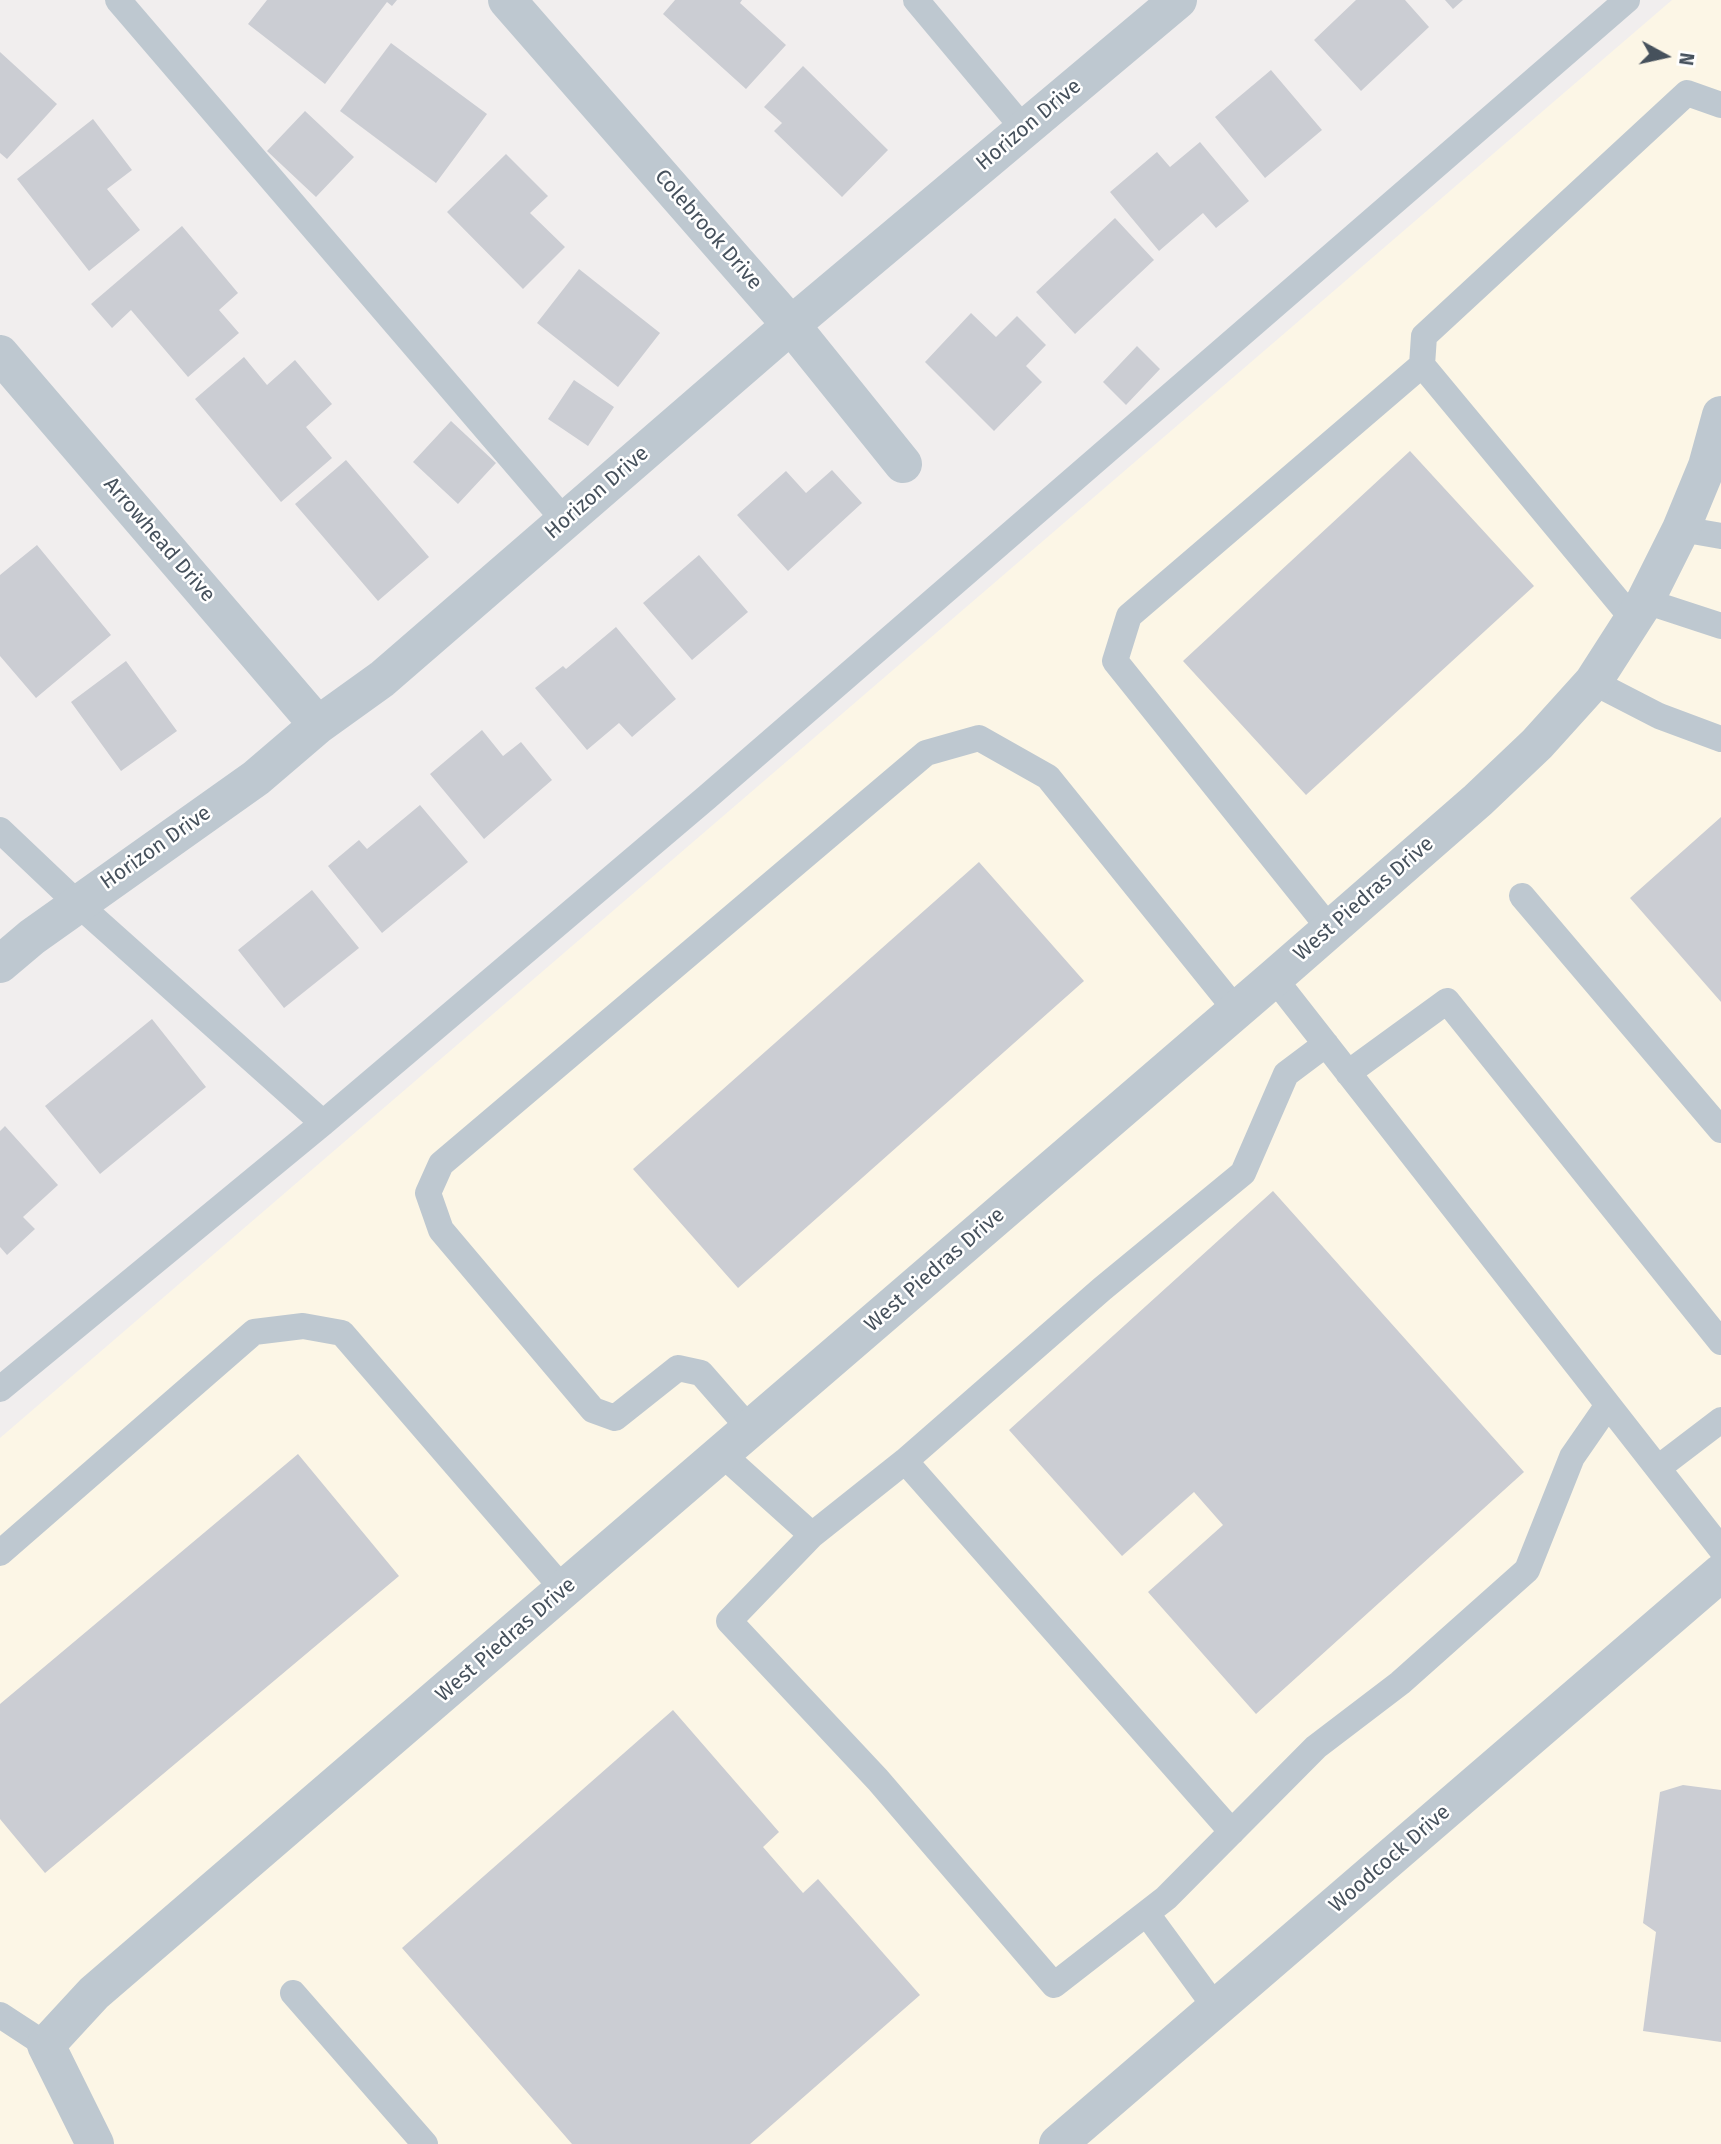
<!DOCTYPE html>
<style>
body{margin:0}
#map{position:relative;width:1721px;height:2144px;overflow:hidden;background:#f1eeee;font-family:"Fira Sans",sans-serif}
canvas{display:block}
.north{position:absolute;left:1630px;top:21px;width:70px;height:70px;-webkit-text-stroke:5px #fff;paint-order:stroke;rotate:98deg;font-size:19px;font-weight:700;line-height:28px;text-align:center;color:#46515c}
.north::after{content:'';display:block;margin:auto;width:24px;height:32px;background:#46515c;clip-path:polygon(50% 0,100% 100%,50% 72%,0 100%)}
</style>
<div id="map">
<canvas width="1721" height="2144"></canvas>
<div class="north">N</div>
</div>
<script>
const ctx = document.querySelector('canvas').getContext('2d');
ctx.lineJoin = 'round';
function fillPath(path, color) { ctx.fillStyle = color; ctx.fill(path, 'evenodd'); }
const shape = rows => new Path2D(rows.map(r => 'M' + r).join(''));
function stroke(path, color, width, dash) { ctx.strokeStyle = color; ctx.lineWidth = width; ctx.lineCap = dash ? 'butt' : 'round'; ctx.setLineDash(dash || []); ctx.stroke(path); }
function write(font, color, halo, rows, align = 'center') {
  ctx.font = font + ' "Fira Sans",sans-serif'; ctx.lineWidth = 5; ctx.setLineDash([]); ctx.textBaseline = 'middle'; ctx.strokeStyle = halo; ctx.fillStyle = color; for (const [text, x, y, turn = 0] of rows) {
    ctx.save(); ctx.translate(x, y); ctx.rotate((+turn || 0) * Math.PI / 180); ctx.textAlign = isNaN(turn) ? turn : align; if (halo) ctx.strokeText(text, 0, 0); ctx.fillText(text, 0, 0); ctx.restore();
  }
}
const commercial = shape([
 [1672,0,1721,0,1721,2144,0,2144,0,1438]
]);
const building = shape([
 [267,0,397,0,392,6,387,2,325,84,248,24],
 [675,0,742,0,740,3,786,45,746,89,663,14],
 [1356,0,1405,0,1429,27,1361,91,1314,40],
 [1445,0,1463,0,1453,9],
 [391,43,487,114,436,183,340,111],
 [0,52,57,104,7,159,0,153],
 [803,66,888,150,842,197,774,131,782,123,764,107],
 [1271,70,1322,130,1265,178,1215,117],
 [305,111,354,157,316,197,267,151],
 [93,119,132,170,107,189,140,230,89,271,17,179],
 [1200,142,1249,201,1216,228,1203,213,1159,251,1110,192,1157,152,1170,167],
 [506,154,548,196,530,213,565,247,523,289,447,212],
 [1115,218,1154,260,1075,334,1036,292],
 [182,226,238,293,219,310,239,333,188,377,131,310,112,328,91,304],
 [579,269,660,333,618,387,537,323],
 [971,313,996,337,1017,316,1046,345,1026,366,1042,382,994,431,925,362],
 [1137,346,1160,369,1126,405,1103,382],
 [244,357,267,385,295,360,332,404,306,427,332,458,281,502,195,399],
 [574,380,614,407,588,446,548,419],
 [451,421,496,463,458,504,413,462],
 [1410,451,1534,586,1306,795,1183,661],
 [346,460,429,557,378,601,295,504],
 [832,470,862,503,788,571,737,515,786,471,806,493],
 [37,545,111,635,36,698,0,656,0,575],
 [699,555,748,612,692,660,643,603],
 [616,627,676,699,632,737,619,723,587,750,535,688,563,666,566,669],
 [126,661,177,731,121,771,71,702],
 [482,730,503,756,521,742,552,780,484,839,430,774],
 [420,805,468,862,382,933,328,866,359,840,367,849],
 [1721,817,1721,1002,1630,898],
 [979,862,1084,981,738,1288,633,1169],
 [312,890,359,948,284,1008,238,950],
 [152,1019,206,1087,100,1174,45,1106],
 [5,1126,58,1185,23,1217,35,1229,7,1255,0,1247,0,1131],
 [1273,1191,1524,1472,1256,1714,1148,1592,1223,1525,1194,1492,1122,1556,1009,1430],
 [298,1454,399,1576,45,1873,0,1819,0,1704],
 [673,1710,779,1832,763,1847,803,1893,818,1879,920,1995,750,2144,572,2144,402,1948],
 [1683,1785,1721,1790,1721,2042,1643,2031,1656,1932,1643,1923,1660,1792]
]);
const service = shape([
 [118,0,565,521],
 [916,0,1024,129],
 [1681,529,1721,536],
 [1645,601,1721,626],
 [1633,619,1422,365,1424,336,1687,93,1721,105],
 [1593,682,1659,716,1721,739],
 [0,830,78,904,323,1123],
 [1522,896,1721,1130],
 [1330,929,1115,661,1129,616,1422,365],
 [1274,978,1721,1549],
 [1348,1073,1447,1001,1721,1342],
 [0,1389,323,1123,706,798,1627,0],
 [750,1429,701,1373,678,1368,615,1418,593,1410,441,1230,428,1193,441,1164,926,753,979,738,1048,777,1236,1010],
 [722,1454,812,1535,729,1621,878,1780,1054,1985,1166,1898,1316,1747,1400,1683,1527,1570,1572,1457,1608,1405],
 [905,1461,1232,1832],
 [1658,1468,1721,1420],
 [812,1535,905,1461,1102,1289,1243,1173,1286,1074,1326,1044],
 [0,1553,254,1332,303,1326,342,1333,564,1590],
 [1147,1914,1216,2008],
 [293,1993,425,2144],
 [0,2015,46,2045]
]);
const minor = shape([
 [507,0,791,325,903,464],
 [0,354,318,725],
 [0,964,32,937,256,778,318,725,382,679,791,325,1178,0],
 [95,2144,46,2045,94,1993,1274,978,1478,800,1537,744,1593,682,1645,601,1681,529,1707,466,1721,415],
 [1058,2144,1721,1573]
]);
const streetNames = [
 ["Horizon Drive",1029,125,-40],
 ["Colebrook Drive",708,230,49],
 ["Horizon Drive",597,493,-41],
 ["Arrowhead Drive",159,540,49],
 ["Horizon Drive",156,848,-35],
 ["West Piedras Drive",1364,899,-41],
 ["West Piedras Drive",935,1270,-41],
 ["West Piedras Drive",506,1640,-41],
 ["Woodcock Drive",1390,1859,-41]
];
fillPath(commercial, '#fcf6e6');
fillPath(building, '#cbcdd3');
stroke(service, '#bec8d0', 26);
stroke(minor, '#bec8d0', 38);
write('21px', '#46515c', '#fff', streetNames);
</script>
